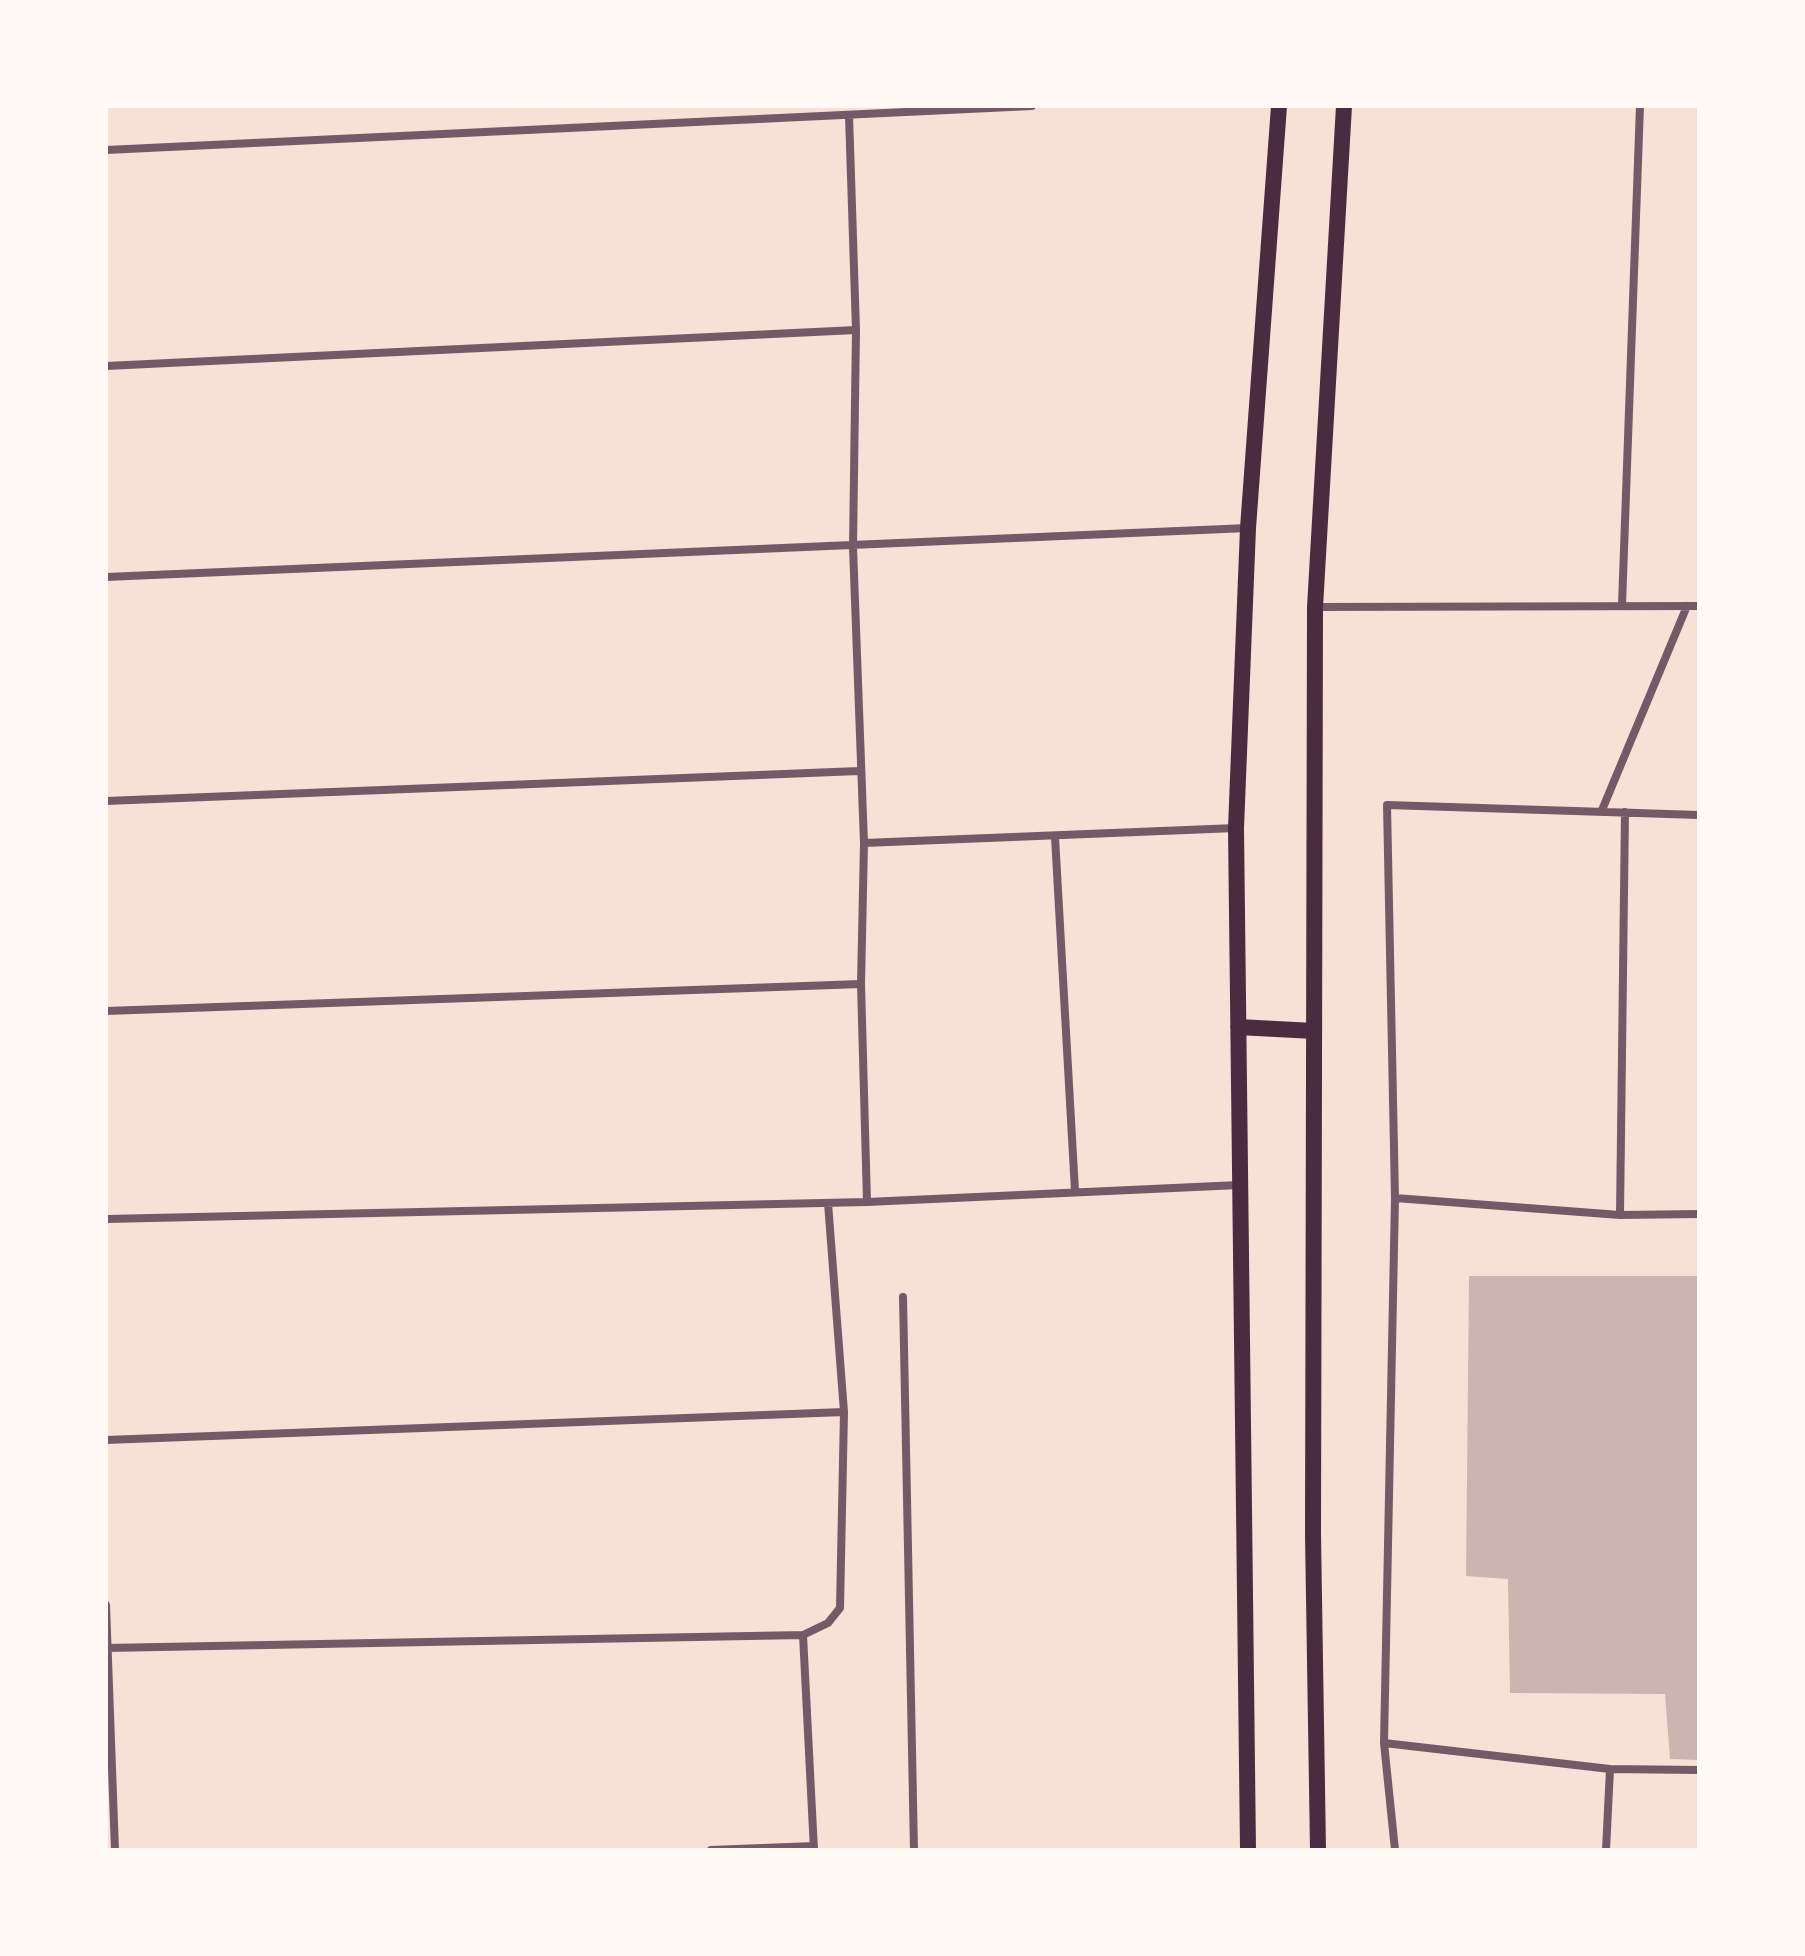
<!DOCTYPE html>
<style>
body{margin:0}
#map{position:relative;width:1805px;height:1956px;overflow:hidden;background:#f7e1d7;font-family:Commissioner,sans-serif}
canvas{display:block}
.frame{position:absolute;inset:0;border:108px solid #fffaf5;pointer-events:none}
</style>
<div id="map">
<canvas width="1805" height="1956"></canvas>
<div class="frame"></div>
</div>
<script>
const ctx = document.querySelector('canvas').getContext('2d');
ctx.lineJoin = 'round';
function fillPath(path, color) { ctx.fillStyle = color; ctx.fill(path, 'evenodd'); }
const shape = rows => new Path2D(rows.map(r => 'M' + r).join(''));
function stroke(path, color, width, dash) { ctx.strokeStyle = color; ctx.lineWidth = width; ctx.lineCap = dash ? 'butt' : 'round'; ctx.setLineDash(dash || []); ctx.stroke(path); }
const building = shape([
 [1469,1276,1699,1276,1699,1760,1670,1759,1665,1694,1510,1693,1508,1579,1466,1576]
]);
const minor = shape([
 [849,115,856,330,853,547,864,843,861,984,867,1202],
 [106,150,1032,106],
 [106,366,856,330],
 [106,577,1248,528],
 [1622,605,1640,106],
 [1315,607,1699,606],
 [106,801,859,771],
 [1602,810,1687,606],
 [1055,837,1075,1191],
 [864,843,1236,828],
 [106,1011,861,984],
 [1395,1198,1620,1215,1699,1214],
 [1620,1215,1625,812],
 [106,1219,867,1202,1239,1185],
 [903,1297,914,1850],
 [106,1440,844,1412],
 [106,1605,115,1850],
 [106,1648,803,1635],
 [1384,1743,1610,1769,1699,1770],
 [711,1850,814,1846],
 [814,1850,803,1635,828,1623,840,1608,844,1412,828,1203],
 [1395,1850,1384,1743,1395,1198,1387,805,1699,815],
 [1606,1850,1610,1769]
]);
const secondary = shape([
 [1238,1027,1314,1031],
 [1248,1850,1236,828,1248,528,1279,106],
 [1318,1850,1313,1534,1315,607,1344,106]
]);
fillPath(building, '#ccb4b1');
stroke(minor, '#755966', 8);
stroke(secondary, '#4a2c40', 16);
</script>
